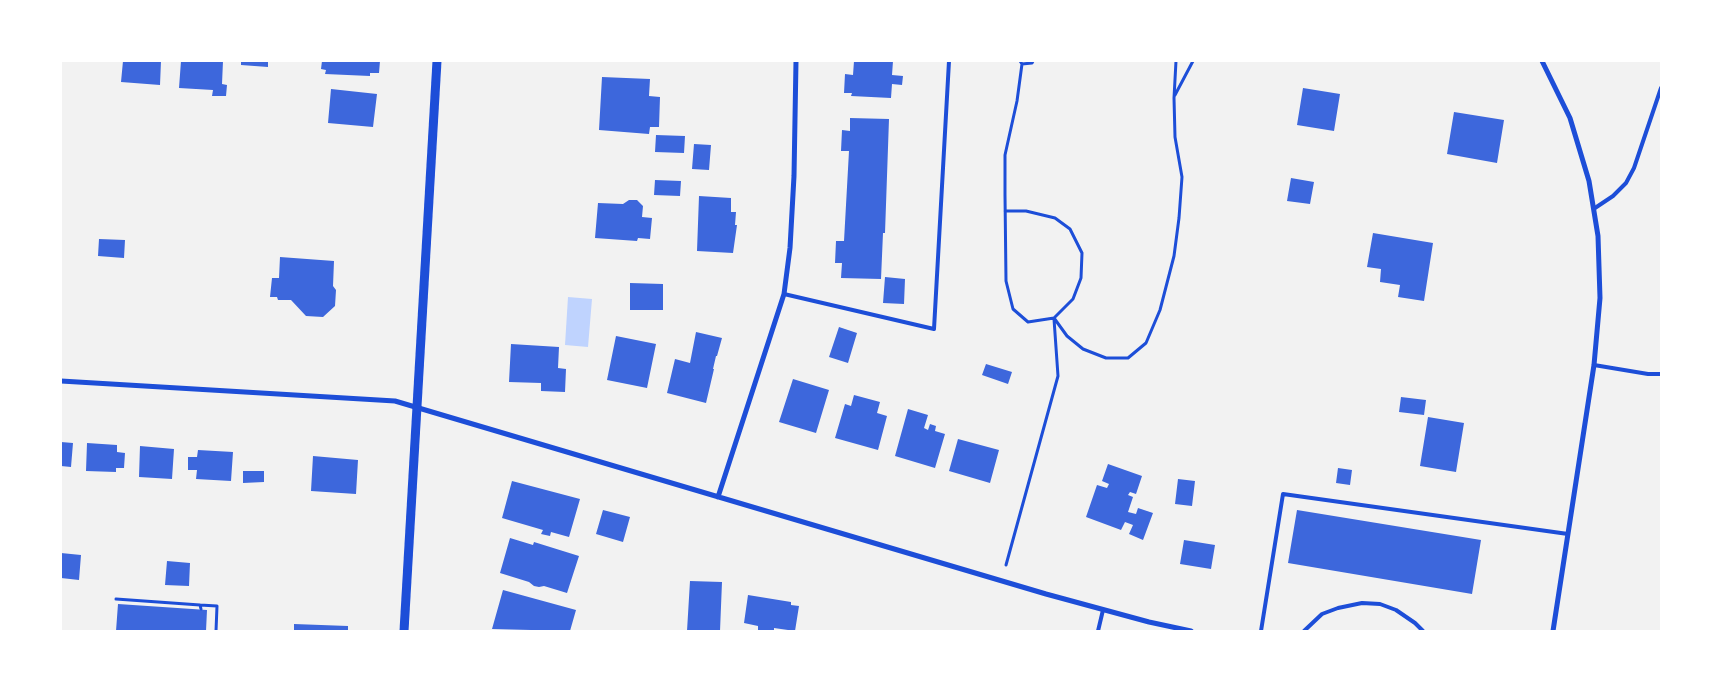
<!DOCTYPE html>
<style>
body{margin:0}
#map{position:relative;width:1722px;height:692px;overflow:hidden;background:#f2f2f2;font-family:"Roboto Serif",serif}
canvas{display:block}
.frame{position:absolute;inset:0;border:62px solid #fff;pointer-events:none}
</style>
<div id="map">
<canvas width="1722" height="692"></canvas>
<div class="frame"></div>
</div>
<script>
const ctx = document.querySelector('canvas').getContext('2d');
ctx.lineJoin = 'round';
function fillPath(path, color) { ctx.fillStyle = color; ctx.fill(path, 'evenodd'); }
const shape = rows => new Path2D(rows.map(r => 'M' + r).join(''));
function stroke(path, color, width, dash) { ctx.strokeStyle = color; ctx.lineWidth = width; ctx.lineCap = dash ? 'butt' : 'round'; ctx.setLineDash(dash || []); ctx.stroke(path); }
const water = shape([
 [568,297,592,299,588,347,565,345]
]);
const building = shape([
 [123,61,161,61,160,85,121,82],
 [181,61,223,61,222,84,227,85,226,96,212,96,213,90,179,88],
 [241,61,268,61,268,67,241,65],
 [322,61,380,61,379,73,370,73,370,76,325,74,326,70,321,69],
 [854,61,893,61,892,75,903,76,902,85,892,84,891,98,851,96,852,93,844,93,845,74,853,75],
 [602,77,650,79,649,96,660,97,659,127,650,127,649,134,599,130],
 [1303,88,1340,94,1334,131,1297,125],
 [331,89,377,94,373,127,328,123],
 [1454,112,1504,120,1497,163,1447,154],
 [850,118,889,119,885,233,883,233,881,279,841,278,842,263,835,263,836,241,844,241,849,151,841,151,842,130,850,131],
 [656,135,685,136,684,153,655,152],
 [694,144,711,145,709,170,692,169],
 [1291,178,1314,182,1310,204,1287,201],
 [655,180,681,181,680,196,654,195],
 [699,196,731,198,731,212,736,212,735,225,737,225,733,253,697,251],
 [629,200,637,200,643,206,642,217,652,218,650,239,638,238,637,241,595,238,598,203,623,204],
 [1373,233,1433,243,1424,301,1398,297,1400,285,1380,282,1381,269,1367,267],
 [99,239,125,240,124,258,98,256],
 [280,257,334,261,333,286,336,290,335,306,323,317,306,316,291,300,278,300,277,297,270,297,272,278,279,278],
 [885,277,905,279,904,304,883,303],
 [630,283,663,284,663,310,630,310],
 [839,327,857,333,848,363,829,357],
 [696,332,722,338,717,356,716,356,713,369,714,369,706,403,667,393,675,359,690,363],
 [616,336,656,344,647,388,607,380],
 [511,344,559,347,558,368,566,369,565,392,541,391,541,383,509,382],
 [986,364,1012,372,1008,384,982,375],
 [793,379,829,390,816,433,779,422],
 [854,395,880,402,877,413,887,416,878,450,835,438,845,404,851,406],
 [1401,397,1426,400,1424,415,1399,412],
 [908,409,928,415,924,428,928,430,930,424,936,426,935,431,945,434,935,468,895,456],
 [1428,417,1464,423,1456,472,1420,466],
 [958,439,999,450,990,483,949,471],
 [61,442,73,443,71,467,61,466],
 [87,443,117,445,117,452,125,453,124,468,116,468,116,472,86,471],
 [140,446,174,449,172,479,139,477],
 [198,450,233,452,231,481,196,479,197,470,188,470,188,457,197,457],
 [313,456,358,460,356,494,311,491],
 [1108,464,1142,476,1136,494,1130,492,1128,495,1133,497,1128,512,1136,514,1138,508,1153,513,1143,540,1129,534,1133,525,1125,522,1121,530,1086,517,1097,485,1107,488,1109,484,1102,481],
 [1338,468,1352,470,1350,485,1336,483],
 [243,471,264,471,264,482,243,483],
 [1178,479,1195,481,1192,506,1175,504],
 [512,481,580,499,569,537,551,532,550,536,541,534,543,530,502,518],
 [603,510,630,517,623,542,596,534],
 [1297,510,1481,540,1472,594,1288,563],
 [510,538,533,545,534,542,579,556,567,593,544,586,539,587,534,586,529,582,500,573],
 [1184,540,1215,545,1211,569,1180,564],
 [61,553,81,555,79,580,61,578],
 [167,561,190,563,189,586,165,585],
 [690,581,722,582,720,631,687,631],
 [503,590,576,610,570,631,492,629],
 [748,595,791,602,791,605,799,606,795,631,774,628,774,631,758,631,758,626,744,623],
 [118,604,207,610,206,631,116,631],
 [294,624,348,626,348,631,294,631]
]);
const path = shape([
 [1020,61,1022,64,1032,63,1033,61],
 [1175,95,1193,61],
 [1005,211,1026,211,1055,218,1070,229,1082,253,1081,278,1073,299,1054,318,1028,322,1013,309,1006,281,1005,195,1005,155,1017,101,1022,64],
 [1054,318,1067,336,1083,349,1106,358,1128,358,1146,343,1160,310,1174,256,1179,218,1182,177,1175,137,1174,98,1176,61],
 [1006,565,1058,376,1054,319],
 [116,599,200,605],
 [201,609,200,605,217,606,216,631]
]);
const service = shape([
 [1595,208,1613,196,1626,183,1634,168,1661,88],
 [784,294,934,329,949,61],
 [1594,365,1648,374,1661,374],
 [1098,631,1103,610],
 [1261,631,1283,494,1568,534],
 [1304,631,1322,614,1338,608,1362,603,1380,604,1396,610,1415,623,1423,631]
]);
const minor = shape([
 [1542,61,1570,118,1589,181,1598,236,1600,298,1594,365,1553,631],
 [61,381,395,401,1046,594,1149,622,1191,631],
 [718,497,784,294,790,248,794,176,796,61]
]);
const tertiary = shape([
 [404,631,437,61]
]);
fillPath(water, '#bfd3fe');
fillPath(building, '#3d67dc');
stroke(path, '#1d4ed8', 3);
stroke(service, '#1d4ed8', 4);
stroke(minor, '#1d4ed8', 5);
stroke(tertiary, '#1d4ed8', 9);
</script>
